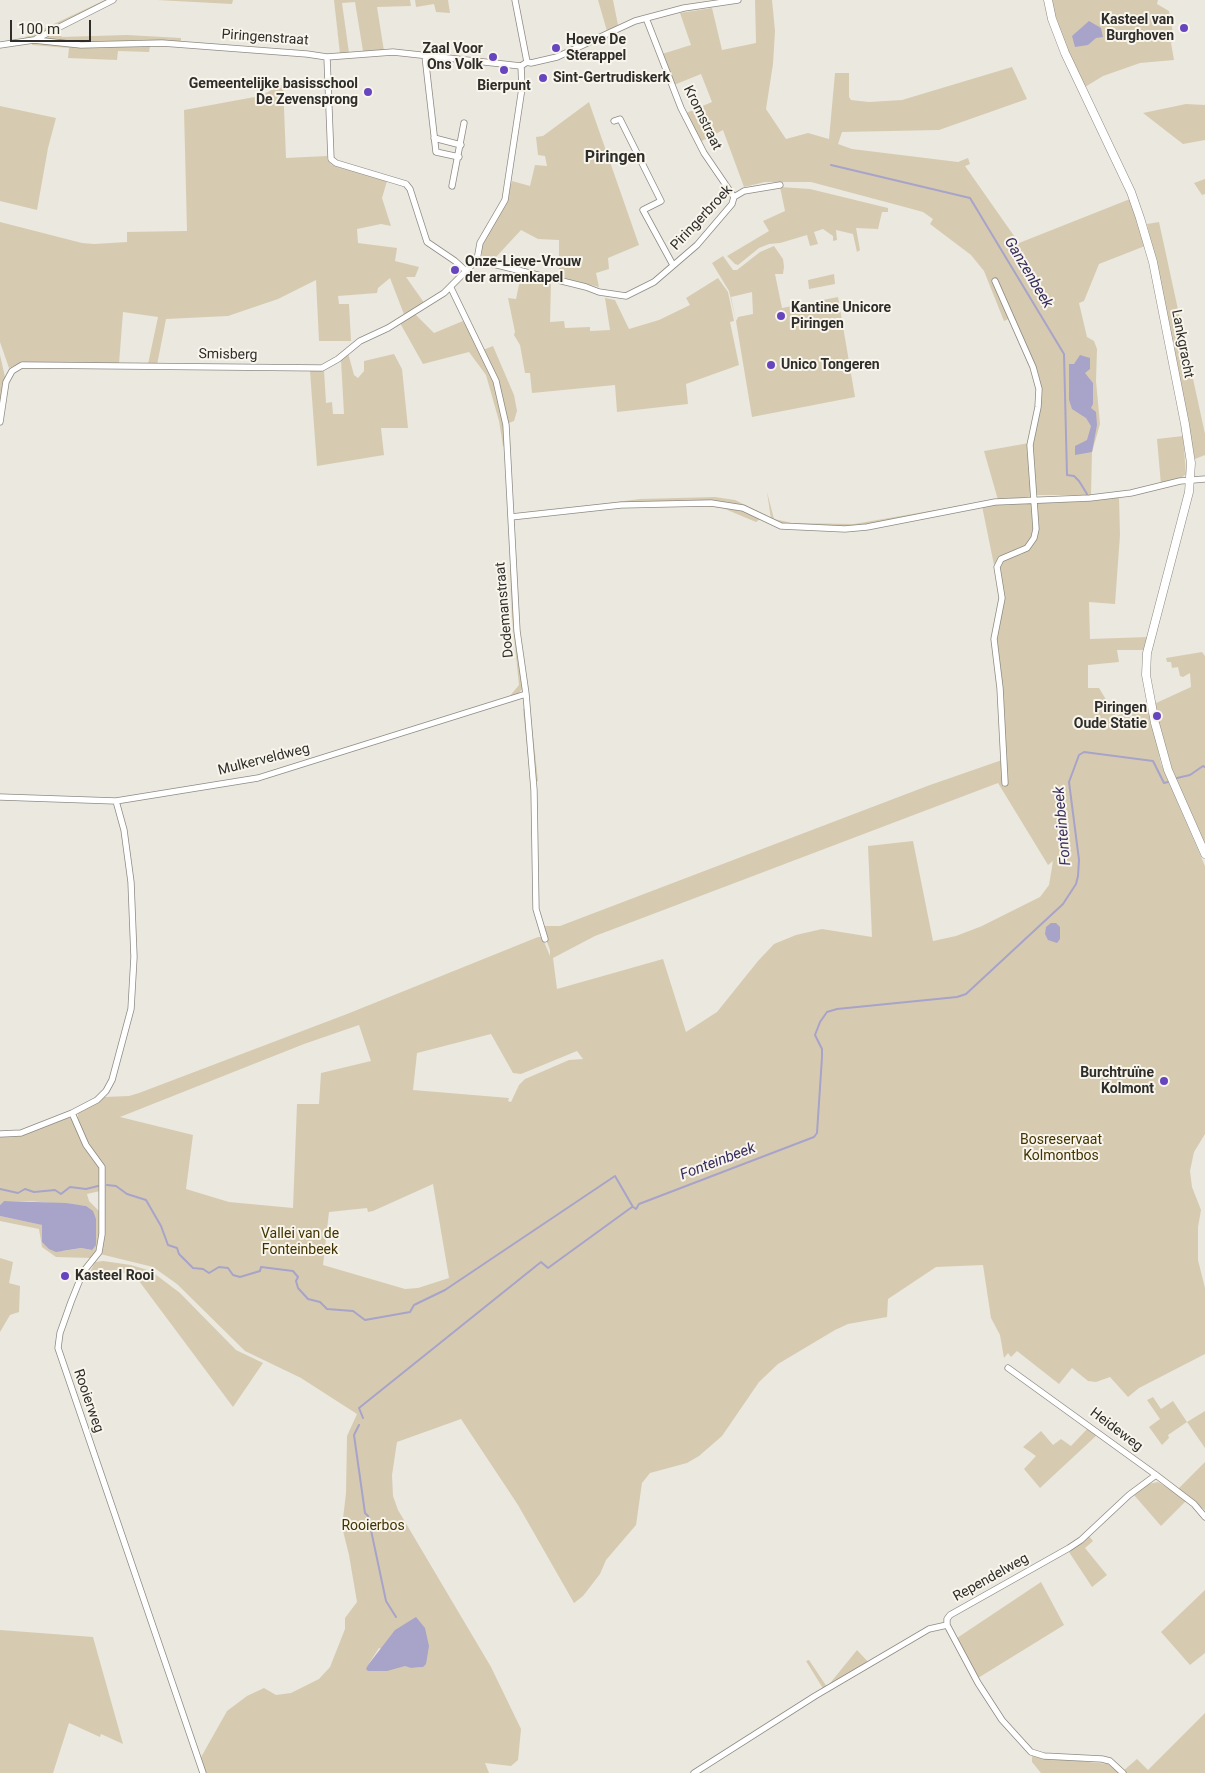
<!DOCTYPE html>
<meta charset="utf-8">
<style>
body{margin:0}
#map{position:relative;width:1205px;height:1773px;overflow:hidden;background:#ebe8df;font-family:Roboto,sans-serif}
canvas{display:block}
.scale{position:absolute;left:10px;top:20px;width:81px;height:22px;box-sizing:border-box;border:2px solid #2f2d2a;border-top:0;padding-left:6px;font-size:15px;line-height:18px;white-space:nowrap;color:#2f2d2a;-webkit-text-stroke:4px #f8f5ec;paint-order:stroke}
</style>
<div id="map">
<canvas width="1205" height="1773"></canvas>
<div class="scale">100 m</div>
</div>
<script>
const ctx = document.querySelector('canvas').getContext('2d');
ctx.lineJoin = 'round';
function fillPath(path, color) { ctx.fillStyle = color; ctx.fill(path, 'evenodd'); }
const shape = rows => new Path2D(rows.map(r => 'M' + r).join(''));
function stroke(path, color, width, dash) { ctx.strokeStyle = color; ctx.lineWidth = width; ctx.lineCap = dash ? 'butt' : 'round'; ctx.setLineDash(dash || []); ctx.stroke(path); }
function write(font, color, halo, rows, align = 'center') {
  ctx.font = font + ' Roboto,sans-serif'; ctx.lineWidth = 4; ctx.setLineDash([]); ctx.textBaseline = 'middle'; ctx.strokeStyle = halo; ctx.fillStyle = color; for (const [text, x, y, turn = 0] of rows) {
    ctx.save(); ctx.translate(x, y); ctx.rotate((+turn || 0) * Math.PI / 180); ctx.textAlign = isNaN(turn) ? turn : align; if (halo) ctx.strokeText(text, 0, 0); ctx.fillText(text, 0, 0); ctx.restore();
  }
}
const green = shape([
 [105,0,110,0,56,27,62,37,127,35,181,38,181,42,151,40,149,52,118,51,117,60,68,58,69,48,32,45,32,38,24,38],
 [157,0,233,0,232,4],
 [334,0,410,0,411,6,377,7,384,51,363,51,355,2,342,3,349,53,340,54],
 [415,0,448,0,450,13,436,12,434,4,416,7],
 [598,0,613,0,618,25,607,31],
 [755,0,772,0,775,31,773,64,766,109,786,139,808,133,829,139,835,73,849,73,849,97,851,100,869,102,902,100,1012,67,1027,99,939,130,842,132,838,144,852,149,958,162,968,158,970,164,965,166,1019,243,1130,199,1145,246,1099,264,1084,301,1079,303,1087,337,1094,341,1097,349,1096,381,1100,424,1092,452,1091,495,1036,495,1032,450,1040,382,1038,373,1013,317,1004,321,984,271,971,255,930,224,933,219,923,212,901,206,811,182,765,182,744,187,723,130,700,142,686,113,712,102,701,74,674,85,662,54,691,45,680,13,712,8,722,50,756,43],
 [1051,0,1158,0,1157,4,1169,11,1174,39,1171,43,1174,60,1140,63,1103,76,1085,87,1068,53,1055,19],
 [283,84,286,158,327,156,327,160,332,165,387,181,382,198,391,226,381,224,357,229,358,243,397,248,395,261,419,267,415,277,406,277,425,304,405,317,390,278,378,288,377,293,338,296,339,304,349,304,351,341,319,341,316,280,278,299,228,316,166,319,157,365,148,364,158,317,123,312,119,364,21,363,9,368,0,342,0,222,82,243,94,244,127,242,127,232,187,231,184,110,260,96],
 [589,102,639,245,608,258,609,269,596,273,599,287,559,277,559,240,538,239,521,230,496,257,494,264,483,260,481,249,484,239,504,208,512,181,530,186,535,165,547,166,545,156,538,155,536,137,543,136],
 [1186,104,1205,105,1205,140,1183,144,1143,113],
 [0,106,56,118,48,148,37,210,0,201],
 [1205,179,1205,194,1202,195,1194,183],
 [780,187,810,189,888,208,888,212,882,212,878,229,856,228,860,250,857,252,853,234,836,230,837,240,833,241,833,236,823,229,814,232,818,244,810,246,807,235,780,243,769,244,759,248,738,265,735,264,727,256,769,231,763,221,785,211],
 [1159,222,1205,434,1205,455,1195,459,1147,224],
 [774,246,783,259,784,267,783,274,775,274,782,308,838,297,855,397,752,417,736,321,729,291,712,263,723,256,733,270,737,270,760,252],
 [752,292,753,314,738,317,736,321,731,297],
 [834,274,835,284,809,289,808,280],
 [521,275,551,281,550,322,564,321,565,328,590,327,590,331,610,330,605,298,615,300,629,329,659,320,690,305,686,298,718,278,728,292,734,321,730,322,739,365,686,384,688,404,617,412,615,385,532,393,530,373,525,373,520,345,514,335,515,332,508,298,516,299],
 [415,314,434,333,463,321,479,348,483,350,493,346,514,395,517,411,514,421,504,425,506,446,503,446,499,421,486,375,469,352,423,364,400,323],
 [348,353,354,375,358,378,364,371,364,361,394,354,402,369,408,428,381,428,384,455,317,466,310,371,324,370,326,403,332,402,333,414,344,414,341,360],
 [0,355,5,377,0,406],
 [1183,436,1186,474,1180,479,1161,485,1157,439],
 [1029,443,1031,497,998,500,984,451],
 [767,492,774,519,792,523,854,524,982,502,881,523,836,527,788,527,771,519],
 [715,497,735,500,766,515,756,522,725,509,707,506,676,507,676,501,650,501,570,510,569,508,640,499],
 [1119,497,1120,535,1115,604,1089,602,1090,639,1149,637,1145,650,1117,650,1119,662,1088,665,1088,688,1099,688,1116,716,1148,704,1161,764,1205,866,1205,1134,1194,1152,1190,1171,1192,1187,1201,1210,1198,1227,1198,1260,1205,1288,1205,1354,1139,1388,1128,1397,1110,1377,1096,1382,1088,1381,1072,1368,1059,1384,1017,1351,1011,1357,1008,1353,1004,1358,1000,1335,991,1318,983,1265,936,1267,888,1299,887,1317,848,1324,835,1330,778,1364,759,1382,722,1436,699,1456,687,1463,650,1473,642,1483,636,1525,606,1560,600,1574,583,1596,574,1603,518,1505,461,1419,397,1442,392,1475,393,1496,398,1510,491,1667,521,1729,518,1760,511,1766,485,1763,489,1773,205,1773,200,1759,227,1711,247,1696,264,1688,276,1695,291,1693,319,1679,330,1667,345,1629,345,1618,357,1602,349,1555,342,1527,346,1493,347,1436,357,1414,301,1378,245,1351,177,1284,153,1267,100,1254,104,1168,88,1143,78,1119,78,1112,104,1097,129,1096,139,1093,347,1014,538,937,542,937,550,956,550,950,541,926,560,926,930,785,1002,760,1005,756,1001,671,995,632,1002,610,998,566,1003,560,1022,554,1032,545,1036,503,1091,501],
 [998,783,1048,865,1053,861,1049,885,1040,897,982,926,956,936,933,941,913,841,868,846,872,937,822,929,796,935,774,944,758,961,717,1012,686,1032,663,959,557,989,553,958,595,936],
 [359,1025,371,1061,321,1073,319,1104,297,1104,293,1208,229,1202,186,1189,193,1135,120,1117,304,1044],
 [491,1034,513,1073,521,1074,577,1051,583,1059,569,1060,525,1079,519,1085,511,1102,508,1101,509,1098,413,1090,417,1053],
 [433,1184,449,1278,418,1288,405,1289,323,1265,329,1212,367,1208,368,1212,373,1211],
 [379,1648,423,1667,411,1668,408,1666,368,1665],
 [1031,502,1033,507,1033,534,1027,545,998,559,994,565,982,506],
 [512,569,524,687,518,694,509,697,519,685,512,617,510,570],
 [1202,652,1205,656,1205,844,1172,769,1154,704,1191,687,1190,673,1183,677,1180,676,1178,667,1172,668,1171,662,1167,662,1166,658],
 [530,707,538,781,532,781,532,795,523,709],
 [67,1117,72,1119,100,1166,100,1191,87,1194,89,1201,101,1213,98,1250,92,1258,56,1257,42,1247,39,1229,0,1221,0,1216,43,1225,63,1251,81,1248,92,1250,86,1206,29,1201,4,1201,0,1205,0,1135,19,1135],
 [0,1258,13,1262,9,1283,20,1286,19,1312,10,1315,0,1332],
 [103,1261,131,1265,151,1271,180,1293,236,1350,263,1363,233,1407,136,1277,115,1270,90,1272,95,1262],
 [1153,1397,1161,1409,1173,1401,1187,1422,1205,1411,1205,1448,1187,1422,1168,1435,1169,1438,1162,1445,1149,1427,1160,1419,1147,1400],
 [1088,1428,1097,1435,1040,1488,1024,1469,1036,1456,1023,1447,1041,1431,1053,1445,1061,1439,1071,1446],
 [1205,1462,1205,1510,1178,1489],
 [1158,1482,1187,1500,1161,1526,1134,1495,1148,1484],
 [1089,1536,1093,1541,1085,1548,1107,1575,1092,1587,1069,1552],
 [1041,1582,1064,1625,978,1678,957,1638],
 [1205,1590,1205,1653,1190,1665,1161,1632],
 [0,1630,93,1637,123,1744,101,1734,100,1737,69,1723,53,1773,0,1773],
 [857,1650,870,1664,824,1690,806,1661,809,1660,827,1687],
 [1205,1713,1205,1773,1124,1773,1123,1771,1137,1759,1148,1770],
 [1032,1756,1108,1764,1119,1773,1041,1773,1032,1762]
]);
const water = shape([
 [1089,21,1101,28,1103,37,1096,38,1088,45,1075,47,1072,36],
 [1080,355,1090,358,1090,369,1085,373,1093,383,1093,404,1091,408,1096,412,1097,425,1092,452,1075,455,1075,446,1087,440,1091,426,1086,418,1072,409,1069,400,1069,364,1074,364],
 [1051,923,1056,923,1060,927,1060,939,1057,943,1048,940,1045,934,1046,927],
 [4,1201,66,1203,86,1206,93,1211,96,1219,96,1245,92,1250,81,1248,56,1252,49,1249,42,1242,42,1225,0,1216,0,1205],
 [416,1617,425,1628,429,1646,426,1664,423,1667,411,1668,405,1666,387,1671,368,1671,366,1669,368,1665,395,1630]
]);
const stream = shape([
 [831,165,970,198,1064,354,1067,475,1074,476,1079,481,1087,494],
 [1177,778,1190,775,1203,766,1205,767],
 [107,1185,116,1186,127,1194,146,1200,161,1226,168,1245,177,1248,179,1254,193,1268,203,1269,209,1273,219,1267,228,1268,233,1275,240,1277,260,1271,261,1267,293,1271,298,1277,296,1281,298,1288,308,1299,320,1302,327,1309,353,1311,365,1320,410,1312,414,1305,445,1290,615,1176,633,1207,636,1209,639,1204,814,1137,817,1133,822,1057,822,1049,815,1035,820,1022,827,1012,837,1009,957,997,966,994,1063,904,1076,884,1078,876,1079,860,1069,782,1079,755,1084,752,1153,761,1164,783,1168,782],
 [0,1189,18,1193,25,1189,34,1192,55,1190,61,1194,70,1187,86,1189,98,1186],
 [363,1418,359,1408,541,1262,548,1268,632,1207],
 [359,1425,354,1435,365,1513,368,1516,386,1601,396,1617]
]);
const street = shape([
 [515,0,527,62],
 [646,18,681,108,704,153,734,197],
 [36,39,113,0],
 [0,45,34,40,81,45,162,43,307,54,327,57,393,52,521,66,527,62],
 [425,56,436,152,459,157],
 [327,57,331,159,336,163,406,184,410,189,427,242,455,261,466,271],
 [527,62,531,63,557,57,635,21,684,8,738,0],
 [614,121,620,119,661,201,643,210,673,265],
 [434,138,461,145],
 [452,186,464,123],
 [477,260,586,287,599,292,626,296,654,282,697,245,732,204,734,197,744,191,780,185],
 [995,281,1033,367,1039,389,1038,407,1030,445,1036,529,1034,538,1027,548,1001,559,997,567,1002,598,994,639,1000,688,1005,783],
 [451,288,496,381,506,425,517,631,526,694,534,790,536,909,545,939],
 [0,422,6,382,12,371,22,365,322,368,338,359,360,341,388,328,444,293,477,260,480,243,505,200,522,88,521,66],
 [511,517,621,505,711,503,743,508,781,526,845,529,867,527,995,502,1090,498,1131,493,1180,481,1205,479],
 [0,797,116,801,258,778,526,694],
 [72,1113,86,1145,102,1167,102,1234,99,1252,83,1272,71,1302,60,1333,58,1348,203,1773],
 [0,1134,21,1133,72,1113,97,1100,106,1091,112,1080,131,1009,134,957,131,882,124,830,116,801],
 [1008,1368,1156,1475,1194,1504,1205,1517],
 [694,1773,815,1696,929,1629,947,1625],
 [1123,1773,1110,1761,1102,1759,1044,1756,1031,1752,1002,1720,978,1683,947,1625,947,1619,950,1615,1069,1548,1081,1540,1129,1495,1156,1475]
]);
const secondary = shape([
 [1048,0,1052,19,1065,53,1131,192,1140,218,1153,262,1185,424,1191,463,1189,492,1147,653,1146,675,1155,723,1168,770,1205,854]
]);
const markers = [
 [1184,28,5,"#6745be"],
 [556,48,5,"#6745be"],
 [493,57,5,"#6745be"],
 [504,70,5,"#6745be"],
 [543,78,5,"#6745be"],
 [368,92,5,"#6745be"],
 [455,270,5,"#6745be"],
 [781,316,5,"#6745be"],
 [771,365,5,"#6745be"],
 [1157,716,5,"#6745be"],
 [1164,1081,5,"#6745be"],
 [65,1276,5,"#6745be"]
];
const poiNames = [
 ["Kasteel van",1174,20,"right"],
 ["Burghoven",1174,36,"right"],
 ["Hoeve De",566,40],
 ["Sterappel",566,56],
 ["Zaal Voor",483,49,"right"],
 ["Ons Volk",483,65,"right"],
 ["Sint-Gertrudiskerk",553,78],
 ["Gemeentelijke basisschool",358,84,"right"],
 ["De Zevensprong",358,100,"right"],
 ["Bierpunt",504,86,"center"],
 ["Onze-Lieve-Vrouw",465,262],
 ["der armenkapel",465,278],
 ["Kantine Unicore",791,308],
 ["Piringen",791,324],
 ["Unico Tongeren",781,365],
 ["Piringen",1147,708,"right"],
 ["Oude Statie",1147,724,"right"],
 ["Burchtruïne",1154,1073,"right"],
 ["Kolmont",1154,1089,"right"],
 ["Kasteel Rooi",75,1276]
];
const streetNames = [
 ["Piringenstraat",265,38,4],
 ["Kromstraat",702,118,64],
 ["Piringerbroek",702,218,-47],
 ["Lankgracht",1182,344,79],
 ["Smisberg",228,355,1],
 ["Dodemanstraat",505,610,-95],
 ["Mulkerveldweg",264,760,-14],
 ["Rooierweg",88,1401,71],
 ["Heideweg",1116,1430,37],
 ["Rependelweg",991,1578,-29]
];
const parkNames = [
 ["Bosreservaat",1061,1140],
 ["Kolmontbos",1061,1156],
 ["Vallei van de",300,1234],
 ["Fonteinbeek",300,1250],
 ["Rooierbos",373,1526]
];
const waterNames = [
 ["Ganzenbeek",1028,273,59],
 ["Fonteinbeek",1063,826,-95],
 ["Fonteinbeek",718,1162,-21]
];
const quarterNames = [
 ["Piringen",615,158]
];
fillPath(green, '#d6cbb1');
fillPath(water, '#a8a3c9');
stroke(stream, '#a8a3c9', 2);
stroke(street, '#8e8b84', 7);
stroke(secondary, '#8e8b84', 9);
stroke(street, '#fff', 5.5);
stroke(secondary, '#fff', 8);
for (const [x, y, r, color] of markers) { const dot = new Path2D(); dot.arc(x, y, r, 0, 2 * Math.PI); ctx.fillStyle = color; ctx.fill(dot); stroke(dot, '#f8f5ec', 2); }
write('bold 14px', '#2f2d2a', '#f8f5ec', poiNames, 'left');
write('14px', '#2f2d2a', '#f8f5ec', streetNames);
write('14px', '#423300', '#f8f5ec', parkNames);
write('italic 15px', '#382d5e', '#f8f5ec', waterNames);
write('bold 16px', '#2f2d2a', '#f8f5ec', quarterNames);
</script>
